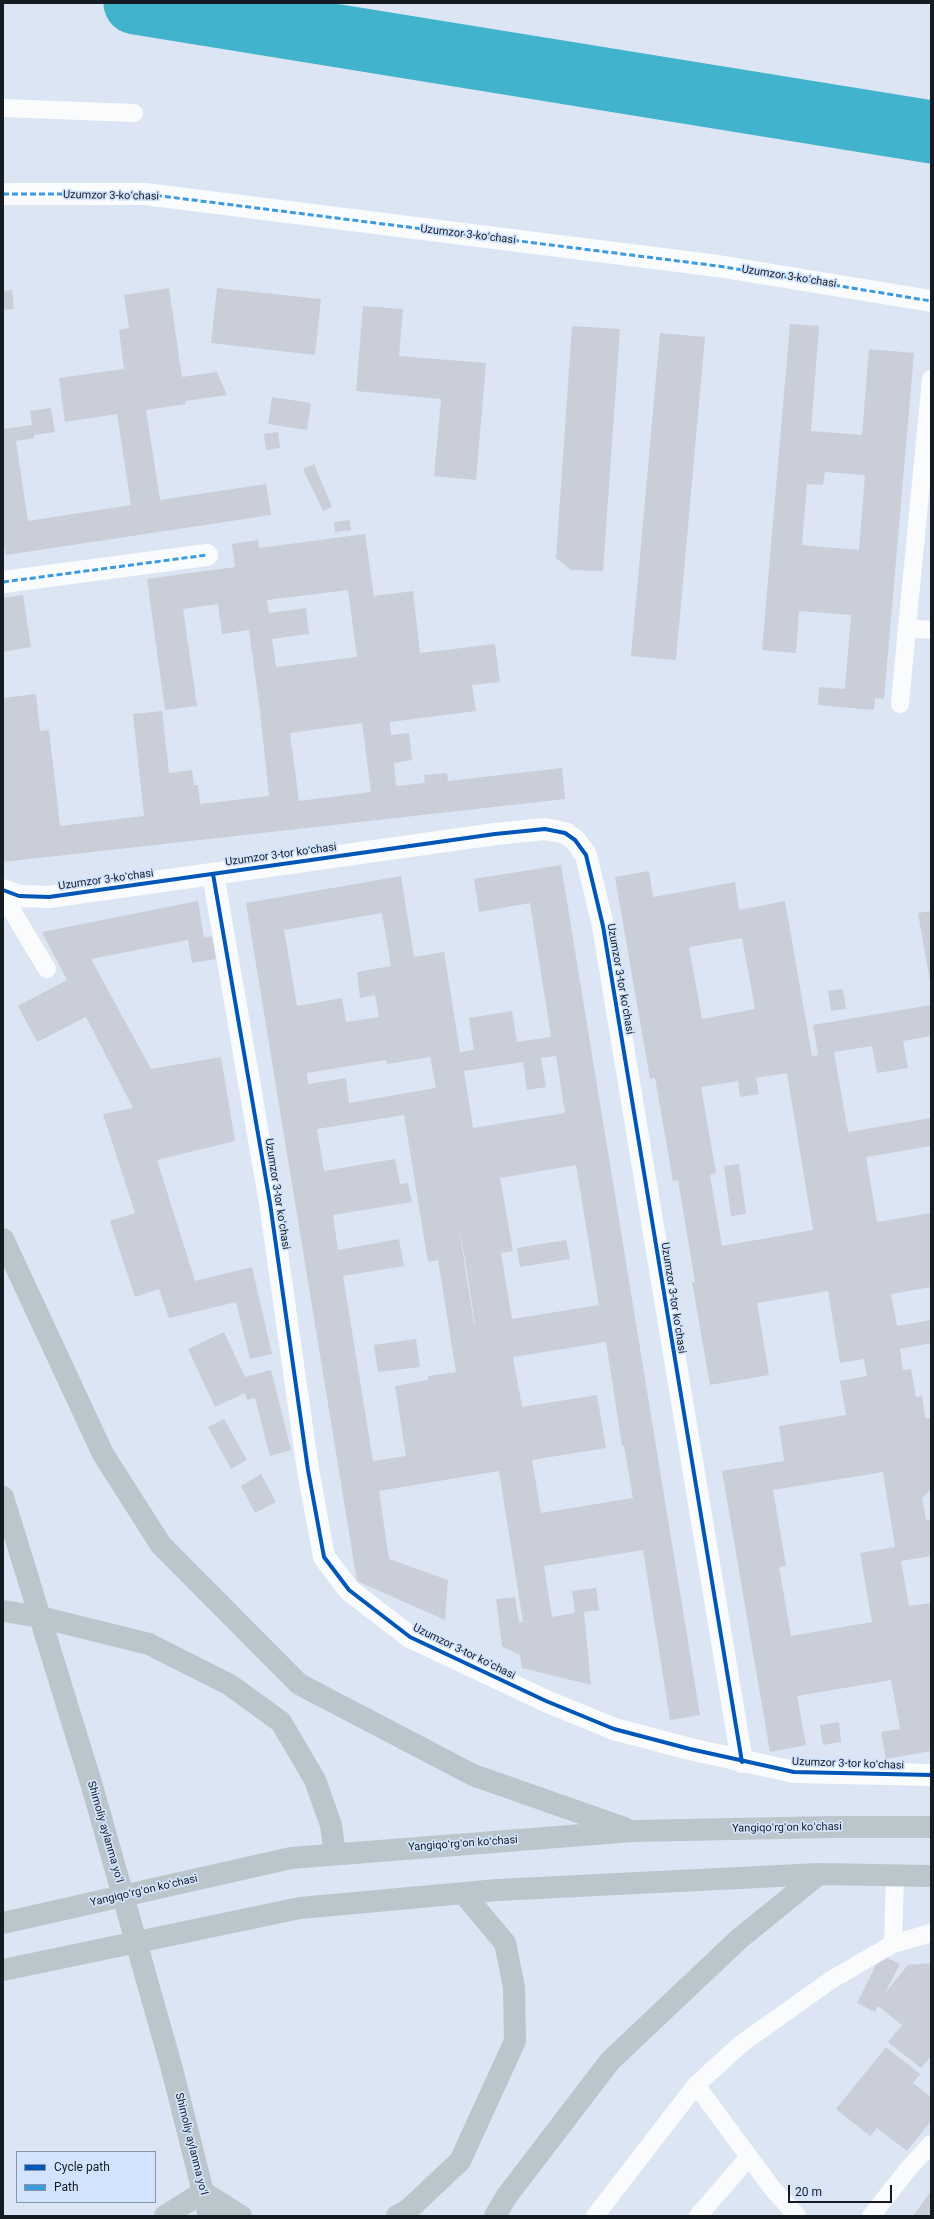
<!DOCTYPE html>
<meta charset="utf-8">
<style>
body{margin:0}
#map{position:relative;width:934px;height:2219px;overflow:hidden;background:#dce5f3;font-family:Roboto,sans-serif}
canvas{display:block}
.frame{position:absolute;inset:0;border:4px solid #141b23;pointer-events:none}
.legend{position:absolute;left:16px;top:2151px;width:140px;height:52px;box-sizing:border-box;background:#d2e4fd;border:1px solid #8694a6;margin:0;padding:5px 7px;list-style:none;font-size:12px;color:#141b23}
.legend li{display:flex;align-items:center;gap:8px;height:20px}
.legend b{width:20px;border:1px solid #8694a6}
.scale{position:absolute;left:788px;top:2185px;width:104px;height:18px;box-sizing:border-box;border:2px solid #141b23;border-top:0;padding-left:5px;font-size:12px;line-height:14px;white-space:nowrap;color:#141b23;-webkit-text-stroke:3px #d2e4fd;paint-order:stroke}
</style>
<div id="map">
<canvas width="934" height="2219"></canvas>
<div class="frame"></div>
<ul class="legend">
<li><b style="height:5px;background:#0057b8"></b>Cycle path</li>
<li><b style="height:5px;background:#3b9be0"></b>Path</li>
</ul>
<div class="scale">20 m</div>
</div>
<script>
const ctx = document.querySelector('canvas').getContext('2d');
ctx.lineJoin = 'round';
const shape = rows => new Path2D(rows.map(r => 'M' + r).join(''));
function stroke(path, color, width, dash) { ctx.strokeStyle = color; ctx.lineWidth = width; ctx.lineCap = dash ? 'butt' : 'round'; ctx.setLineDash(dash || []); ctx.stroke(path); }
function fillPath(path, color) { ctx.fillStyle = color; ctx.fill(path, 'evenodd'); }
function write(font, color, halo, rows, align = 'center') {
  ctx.font = font + ' Roboto,sans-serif'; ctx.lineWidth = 3.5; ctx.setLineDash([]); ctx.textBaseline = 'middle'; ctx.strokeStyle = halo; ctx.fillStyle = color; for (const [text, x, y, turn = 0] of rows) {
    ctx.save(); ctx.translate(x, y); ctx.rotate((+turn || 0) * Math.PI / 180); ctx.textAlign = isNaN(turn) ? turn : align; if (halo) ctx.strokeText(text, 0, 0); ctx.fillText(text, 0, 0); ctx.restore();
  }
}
const river = shape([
 [135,3,931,132]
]);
const building = shape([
 [169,288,182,377,217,372,227,395,185,401,186,404,146,410,160,500,266,484,271,515,6,555,3,542,3,429,32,425,30,411,51,408,55,432,34,435,34,438,16,441,28,521,131,505,117,414,65,422,59,378,124,369,119,330,129,328,124,295],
 [217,288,321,299,315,355,211,343],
 [12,290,14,309,3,310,3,291],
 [363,306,403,309,399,356,486,363,476,480,434,476,441,399,356,391],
 [790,324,819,326,811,431,862,435,869,349,914,353,884,699,875,698,874,710,818,705,819,687,845,689,851,615,799,611,796,653,762,650],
 [825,472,865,475,859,550,802,545,807,484,823,485],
 [572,326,620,329,603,571,571,570,556,558],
 [660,333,705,337,676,660,631,656],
 [272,397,311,403,307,430,268,424],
 [278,432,280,448,266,450,264,434],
 [314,464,332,507,323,511,303,469],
 [350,520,351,530,335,532,334,522],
 [365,534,374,596,413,591,420,653,495,644,500,682,472,685,476,711,390,722,391,735,409,733,412,760,394,763,396,786,425,783,424,775,447,773,448,781,562,768,565,799,3,862,3,698,36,694,40,731,49,730,60,826,144,816,133,714,162,711,169,773,192,770,194,785,198,785,200,804,269,796,260,711,249,630,222,634,218,604,183,609,197,706,165,710,147,579,235,567,232,544,258,540,259,548],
 [348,590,357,657,276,667,272,639,309,634,306,608,269,613,267,600],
 [362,723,371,792,299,801,290,733],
 [23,595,31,647,3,652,3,598],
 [561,865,700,1715,670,1720,643,1550,544,1566,552,1617,575,1613,572,1591,596,1588,599,1610,584,1612,591,1685,522,1668,520,1655,502,1646,496,1599,515,1597,519,1622,523,1622,499,1471,379,1491,389,1559,448,1580,445,1620,357,1581,246,903,401,876,414,957,444,952,460,1052,474,1050,469,1018,512,1011,517,1042,551,1037,530,903,479,912,474,879],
 [382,913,391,966,357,972,360,998,375,995,379,1017,346,1022,342,998,297,1006,284,930],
 [556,1056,565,1113,473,1128,464,1071,523,1062,527,1090,546,1087,541,1058],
 [430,1057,436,1088,349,1103,346,1078,308,1084,307,1073,386,1060,387,1064],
 [404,1115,428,1262,438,1260,456,1372,428,1376,428,1380,395,1386,406,1456,373,1461,343,1276,404,1266,399,1239,338,1250,333,1215,412,1202,408,1183,400,1184,395,1159,324,1171,317,1129],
 [576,1165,599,1305,512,1319,501,1253,513,1251,500,1178],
 [458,1222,465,1259,475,1324,474,1324],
 [606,1342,622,1446,624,1446,633,1498,541,1513,532,1460,606,1448,597,1395,522,1407,513,1357],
 [649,871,653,897,735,882,739,910,785,901,812,1056,818,1055,813,1025,931,1005,931,1036,903,1041,908,1068,877,1073,872,1046,834,1052,848,1132,931,1118,931,1146,866,1157,877,1222,931,1213,931,1287,891,1294,897,1326,931,1320,931,1343,900,1349,903,1370,911,1369,916,1397,922,1396,925,1418,931,1418,931,1489,922,1498,926,1520,931,1519,931,1556,901,1561,909,1606,931,1603,931,1751,886,1759,881,1732,900,1729,891,1680,797,1696,806,1745,770,1752,722,1471,784,1461,779,1426,846,1415,840,1381,867,1376,864,1359,840,1363,828,1291,757,1303,769,1375,710,1385,692,1282,695,1282,678,1180,673,1181,655,1078,650,1079,615,877],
 [742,938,755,1009,702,1019,689,947],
 [787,1073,813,1230,722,1246,710,1175,716,1173,701,1087,738,1081,740,1097,759,1094,756,1078],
 [883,1472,895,1547,860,1553,872,1622,791,1636,779,1567,786,1566,773,1490],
 [198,901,204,938,212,936,216,959,192,963,188,940,91,959,151,1069,221,1057,235,1141,157,1160,195,1281,252,1267,272,1354,250,1359,236,1302,169,1318,159,1289,135,1297,110,1221,135,1213,103,1114,133,1108,86,1017,37,1042,18,1006,67,980,42,932],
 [931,911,931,981,930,981,918,913],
 [843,989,846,1009,831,1011,828,991],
 [739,1164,746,1214,731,1216,724,1166],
 [566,1240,570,1259,520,1267,517,1248],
 [224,1332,245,1377,271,1370,291,1450,270,1456,255,1398,247,1400,245,1393,215,1407,188,1349],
 [416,1339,420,1367,378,1372,374,1345],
 [224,1419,247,1460,231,1469,208,1427],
 [261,1474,276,1502,255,1513,241,1486],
 [839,1722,841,1742,823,1745,820,1725],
 [881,1955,900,1964,885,1993,908,1965,931,1963,931,2056,921,2068,888,2042,902,2025,878,2006,875,2012,857,2003],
 [886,2047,920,2074,913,2083,931,2097,931,2121,907,2151,877,2128,870,2136,836,2109],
 [931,2191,931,2216,913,2216]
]);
const lane = shape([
 [3,108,134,113],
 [931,379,907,628,931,630],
 [900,704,907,628],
 [3,896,47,969],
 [893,1944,895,1875],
 [696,2085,772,2188,797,2216],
 [595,2216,696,2085,741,2044,831,1980,893,1944,931,1933],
 [698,2216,749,2157],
 [871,2216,909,2168,931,2144]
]);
const street = shape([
 [3,194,145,194,718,266,931,301],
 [3,582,207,555],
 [213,874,270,1203,308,1470,324,1557,349,1590,410,1637,546,1701,614,1729,690,1749,794,1772,931,1775],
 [3,890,19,896,49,897,495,834,545,829,565,833,575,840,586,855,603,926,742,1762]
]);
const primary = shape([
 [3,1239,103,1454,161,1545,299,1684,473,1775,624,1828],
 [3,1497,92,1786,172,2069,209,2216],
 [3,1611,40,1617,149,1644,230,1685,281,1722,315,1780,331,1825,335,1854],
 [3,1923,291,1858,633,1831,832,1827,931,1827],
 [3,1970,300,1908,497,1890,819,1874,931,1876],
 [165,2216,203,2192,241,2216],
 [397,2216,408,2210,460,2161,515,2041,514,1987,505,1943,463,1893],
 [495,2216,506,2197,610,2061,739,1939,819,1874]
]);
const quiet = shape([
 [3,194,145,194,718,266,931,301],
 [3,582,207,555]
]);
const cycleway = shape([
 [213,874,270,1203,308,1470,324,1557,349,1590,410,1637,546,1701,614,1729,690,1749,794,1772,931,1775],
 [3,890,19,896,49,897,495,834,545,829,565,833,575,840,586,855,603,926,742,1762]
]);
const streetNames = [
 ["Uzumzor 3-koʻchasi",111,196,1],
 ["Uzumzor 3-koʻchasi",468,235,7],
 ["Uzumzor 3-koʻchasi",789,277,9],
 ["Uzumzor 3-tor koʻchasi",281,855,-8],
 ["Uzumzor 3-koʻchasi",106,880,-8],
 ["Uzumzor 3-tor koʻchasi",620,979,80],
 ["Uzumzor 3-tor koʻchasi",277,1194,81],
 ["Uzumzor 3-tor koʻchasi",673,1298,81],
 ["Uzumzor 3-tor koʻchasi",464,1652,26],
 ["Uzumzor 3-tor koʻchasi",848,1764,2],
 ["Yangiqoʻrgʻon koʻchasi",787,1828,-1],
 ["Shimoliy aylanma yoʻl",105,1832,74],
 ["Yangiqoʻrgʻon koʻchasi",463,1844,-4],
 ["Yangiqoʻrgʻon koʻchasi",144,1891,-13],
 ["Shimoliy aylanma yoʻl",191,2144,76]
];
stroke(river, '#42b3cc', 63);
fillPath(building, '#c9ced9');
stroke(lane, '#fafbfd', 18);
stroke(street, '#fafbfd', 22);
stroke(primary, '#bbc6cc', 22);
stroke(quiet, '#3b9be0', 3, [6, 3]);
stroke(cycleway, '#0057b8', 4);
write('11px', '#141b23', '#d2e4fd', streetNames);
</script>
